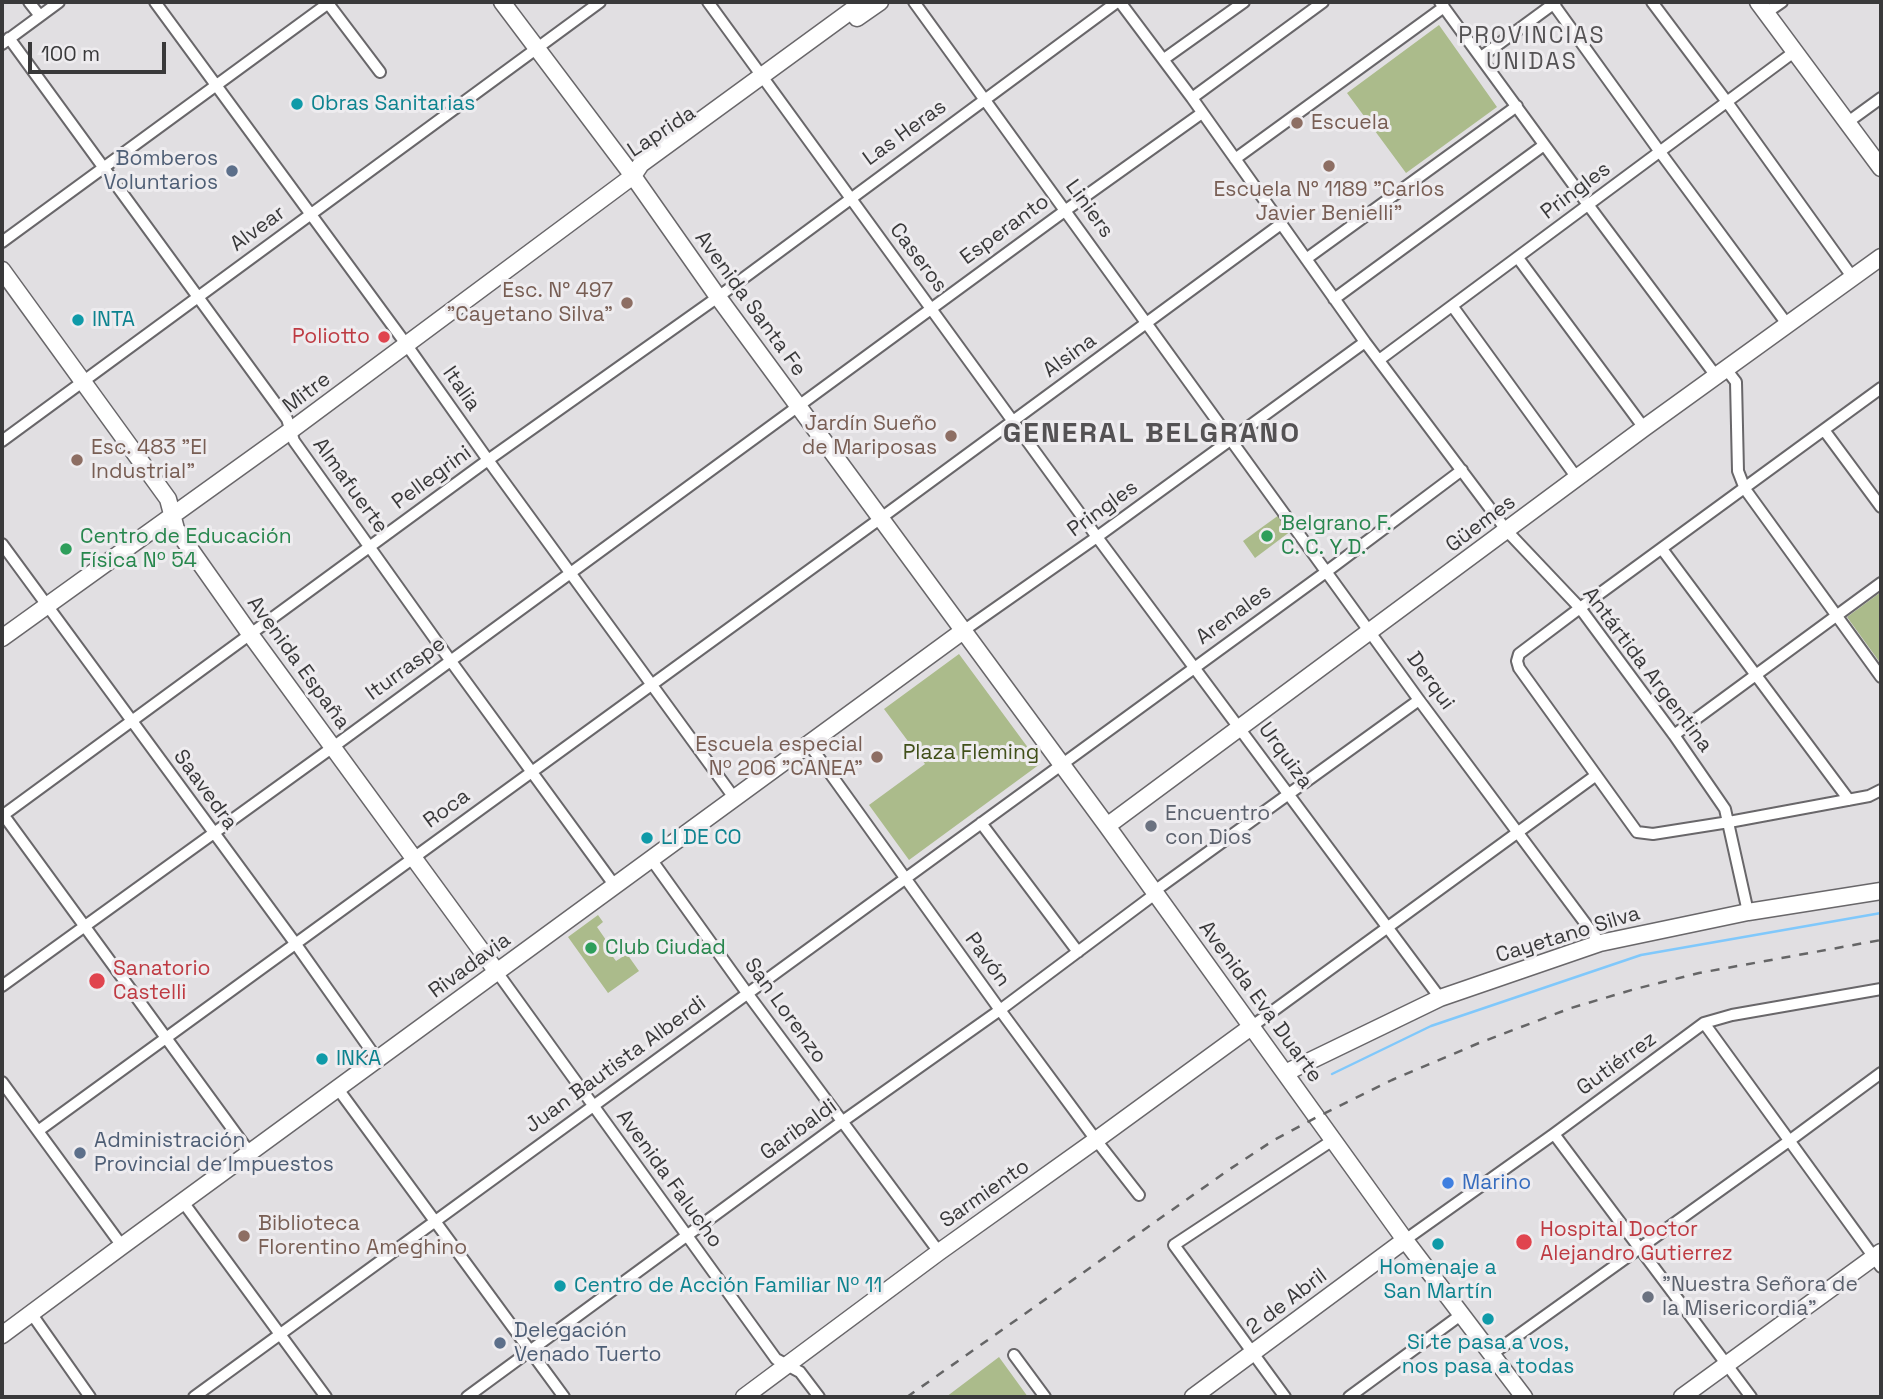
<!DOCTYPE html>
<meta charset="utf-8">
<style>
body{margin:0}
#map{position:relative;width:1883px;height:1399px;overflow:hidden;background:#e1dfe2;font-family:"Space Grotesk",sans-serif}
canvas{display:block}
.frame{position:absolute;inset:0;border:4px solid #39393a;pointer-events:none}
.scale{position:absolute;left:28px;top:42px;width:138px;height:32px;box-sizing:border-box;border:4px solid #39393a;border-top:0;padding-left:9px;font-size:21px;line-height:24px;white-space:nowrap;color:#39393a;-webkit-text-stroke:5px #eeecef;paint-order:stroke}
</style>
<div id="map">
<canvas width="1883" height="1399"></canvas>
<div class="frame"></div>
<div class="scale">100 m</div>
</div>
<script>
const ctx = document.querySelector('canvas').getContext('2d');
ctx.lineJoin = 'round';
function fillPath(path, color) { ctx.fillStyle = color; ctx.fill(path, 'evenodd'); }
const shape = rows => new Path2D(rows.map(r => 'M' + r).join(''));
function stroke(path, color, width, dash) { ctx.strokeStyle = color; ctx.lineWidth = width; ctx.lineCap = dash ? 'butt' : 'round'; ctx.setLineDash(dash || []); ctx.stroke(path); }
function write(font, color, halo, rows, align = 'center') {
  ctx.font = font + ' "Space Grotesk",sans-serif'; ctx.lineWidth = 6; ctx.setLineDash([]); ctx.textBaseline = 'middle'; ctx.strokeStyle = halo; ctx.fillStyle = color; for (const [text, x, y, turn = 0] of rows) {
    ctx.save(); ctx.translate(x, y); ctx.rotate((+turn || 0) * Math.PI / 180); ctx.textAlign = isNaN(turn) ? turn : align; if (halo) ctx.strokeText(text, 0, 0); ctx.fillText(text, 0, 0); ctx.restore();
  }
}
const green = shape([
 [1439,25,1497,107,1406,173,1347,93],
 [1279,515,1291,531,1255,558,1243,541],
 [1881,592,1881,664,1847,617],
 [959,654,1040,764,909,860,869,805,925,764,884,709],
 [598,915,603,922,597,927,606,940,603,943,616,961,627,954,639,971,608,993,568,937],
 [999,1357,1028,1397,946,1397]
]);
const stream = shape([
 [1332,1074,1431,1026,1641,955,1881,913]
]);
const street = shape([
 [29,2,40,16],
 [155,2,406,344,488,460,735,799],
 [327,2,380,72],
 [708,2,1097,537,1440,998],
 [914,2,1419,700,1600,943],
 [1120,2,1192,98,1365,342,1507,531,1580,608,1674,735,1725,809,1748,912],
 [1440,2,1589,206,1716,376],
 [1552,2,1660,152,1787,324],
 [1652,2,1727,102,1853,278],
 [1766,13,1782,2],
 [9,38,287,419,294,441,450,660,615,886],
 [2,44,59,2],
 [1481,57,1556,2],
 [1164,59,1244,2],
 [1192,98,1323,2],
 [1848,122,1881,98],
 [1235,159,1444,7],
 [2,242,330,2],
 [1518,258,1644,428],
 [1306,259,1517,106],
 [1334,299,1544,145],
 [1453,307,1577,478],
 [1379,360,1794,52],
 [1726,369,1736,382,1738,471,1745,489,1881,677],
 [1881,388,1580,608,1519,654,1517,661,1519,668,1637,832,1653,834,1729,822,1869,796,1881,790],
 [1824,430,1881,507],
 [2,441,600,2],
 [2,544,295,943,377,1059],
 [1662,549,1849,800],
 [963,631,1097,537,1365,342],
 [1674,735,1881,583],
 [809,744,1000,1010,1096,1140,1139,1195],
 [2,813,250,1153],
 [2,816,488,460,718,297,1117,2],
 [981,823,1078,952],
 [651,859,747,993,939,1252],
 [1153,892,1419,700],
 [497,972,776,1359,800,1372,819,1397],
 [2,986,333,747,1066,210,1202,113],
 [1704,1023,1881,1267],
 [1251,1027,1595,776],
 [2,1082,122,1246],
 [338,1089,564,1397],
 [38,1131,881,518,1281,224],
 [1554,1134,1751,1397],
 [183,1202,326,1397],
 [1405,1240,1554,1134,1704,1023,1732,1015,1881,989],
 [31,1313,90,1397],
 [1492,1354,1789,1141,1881,1073],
 [1014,1355,1045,1397],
 [194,1397,1326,572,1462,470],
 [467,1397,843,1121,1000,1010,1155,894],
 [1285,1397,1174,1245,1333,1140],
 [1349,1397,1462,1314]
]);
const secondary = shape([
 [502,2,633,176,718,297,1107,826,1405,1240,1524,1397],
 [1758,2,1881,168],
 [857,18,880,2],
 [2,270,168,499,176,529,250,634,497,972],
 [2,638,290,431,633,176,641,164,863,2],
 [1107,826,1644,428,1881,257],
 [1285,1073,1440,998,1600,943,1748,912,1881,891],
 [2,1335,122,1246,963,631],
 [744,1397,939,1252,1096,1140,1251,1027],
 [1193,1397,1405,1240],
 [1682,1397,1881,1252]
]);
const rail = shape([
 [907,1397,1230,1169,1274,1140,1317,1117,1392,1080,1479,1043,1571,1008,1635,989,1699,973,1881,940]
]);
const markers = [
 [297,104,7,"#0f9aa8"],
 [1297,123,7,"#8d6e63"],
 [1329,166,7,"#8d6e63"],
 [232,171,7,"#5c6f8a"],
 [627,303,7,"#8d6e63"],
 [78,320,7,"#0f9aa8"],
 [384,337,7,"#e0444e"],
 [951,436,7,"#8d6e63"],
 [77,460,7,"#8d6e63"],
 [1267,536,7,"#2e9e5b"],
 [66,549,7,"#2e9e5b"],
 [877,757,7,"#8d6e63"],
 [1151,826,7,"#6b7280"],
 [647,838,7,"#0f9aa8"],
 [591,948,7,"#2e9e5b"],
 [97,981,9,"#e0444e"],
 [322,1059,7,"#0f9aa8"],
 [80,1153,7,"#5c6f8a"],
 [1448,1183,7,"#3f7fe0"],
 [244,1236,7,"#8d6e63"],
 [1524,1242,9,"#e0444e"],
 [1438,1244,7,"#0f9aa8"],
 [560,1286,7,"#0f9aa8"],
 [1648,1297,7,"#6b7280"],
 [1488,1319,7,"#0f9aa8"],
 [500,1343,7,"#5c6f8a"]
];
const cultureNames = [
 ["Obras Sanitarias",311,104],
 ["INTA",92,320],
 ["LI DE CO",661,838],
 ["INKA",336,1059],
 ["Homenaje a",1438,1268,"center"],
 ["San Martín",1438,1292,"center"],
 ["Centro de Acción Familiar Nº 11",574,1286],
 ["Si te pasa a vos,",1488,1343,"center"],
 ["nos pasa a todas",1488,1367,"center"]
];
const educationNames = [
 ["Escuela",1311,123],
 ["Escuela N° 1189 \"Carlos",1329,190,"center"],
 ["Javier Benielli\"",1329,214,"center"],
 ["Esc. N° 497",613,291,"right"],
 ["\"Cayetano Silva\"",613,315,"right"],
 ["Jardín Sueño",937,424,"right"],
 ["de Mariposas",937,448,"right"],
 ["Esc. 483 \"El",91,448],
 ["Industrial\"",91,472],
 ["Escuela especial",863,745,"right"],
 ["Nº 206 \"CANEA\"",863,769,"right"],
 ["Biblioteca",258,1224],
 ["Florentino Ameghino",258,1248]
];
const streetNames = [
 ["Laprida",662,132,-33],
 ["Las Heras",905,133,-36],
 ["Pringles",1576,191,-37],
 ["Liniers",1089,209,54],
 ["Alvear",258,229,-36],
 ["Esperanto",1005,230,-36],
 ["Caseros",918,258,53],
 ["Avenida Santa Fe",750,304,54],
 ["Alsina",1070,356,-36],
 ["Italia",461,389,55],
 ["Mitre",307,393,-37],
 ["Pellegrini",432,478,-36],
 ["Almafuerte",350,486,54],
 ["Pringles",1103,509,-36],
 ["Güemes",1481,524,-37],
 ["Arenales",1234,615,-36],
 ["Avenida España",298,663,54],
 ["Iturraspe",406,669,-36],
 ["Antártida Argentina",1647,670,53],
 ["Derqui",1430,681,54],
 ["Urquiza",1285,756,54],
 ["Saavedra",205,790,54],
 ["Roca",447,809,-36],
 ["Cayetano Silva",1568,935,-17],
 ["Pavón",987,960,54],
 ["Rivadavia",470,966,-36],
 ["Avenida Eva Duarte",1260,1002,54],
 ["San Lorenzo",785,1011,54],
 ["Gutiérrez",1617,1064,-36],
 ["Juan Bautista Alberdi",616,1065,-36],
 ["Garibaldi",799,1130,-36],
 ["Avenida Falucho",669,1179,54],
 ["Sarmiento",985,1194,-35],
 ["2 de Abril",1287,1302,-37]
];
const serviceNames = [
 ["Bomberos",218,159,"right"],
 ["Voluntarios",218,183,"right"],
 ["Administración",94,1141],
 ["Provincial de Impuestos",94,1165],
 ["Delegación",514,1331],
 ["Venado Tuerto",514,1355]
];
const healthNames = [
 ["Poliotto",370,337,"right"],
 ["Sanatorio",113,969],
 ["Castelli",113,993],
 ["Hospital Doctor",1540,1230],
 ["Alejandro Gutierrez",1540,1254]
];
const leisureNames = [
 ["Belgrano F.",1281,524],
 ["C. C. Y D.",1281,548],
 ["Centro de Educación",80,537],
 ["Física Nº 54",80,561],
 ["Club Ciudad",605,948]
];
const parkNames = [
 ["Plaza Fleming",971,753]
];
const worshipNames = [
 ["Encuentro",1165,814],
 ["con Dios",1165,838],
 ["\"Nuestra Señora de",1662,1285],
 ["la Misericordia\"",1662,1309]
];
const shopNames = [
 ["Marino",1462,1183]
];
const neighbourhoodNames = [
 ["PROVINCIAS",1532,37],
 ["UNIDAS",1532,63]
];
const districtNames = [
 ["GENERAL BELGRANO",1152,434]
];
fillPath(green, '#abbb8b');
stroke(stream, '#80c8fb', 2.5);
stroke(street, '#69676a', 14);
stroke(secondary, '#69676a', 19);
stroke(street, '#fff', 10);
stroke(secondary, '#fff', 16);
stroke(rail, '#656566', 2.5, [9, 9]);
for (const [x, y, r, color] of markers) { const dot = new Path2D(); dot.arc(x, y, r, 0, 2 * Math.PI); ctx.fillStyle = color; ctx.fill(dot); stroke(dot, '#eeecef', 2.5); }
write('21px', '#0d838f', '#eeecef', cultureNames, 'left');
write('21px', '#785e54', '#eeecef', educationNames, 'left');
write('21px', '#39393a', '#eeecef', streetNames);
write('21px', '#4e5e75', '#eeecef', serviceNames, 'left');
write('21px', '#be3a42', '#eeecef', healthNames, 'left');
write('21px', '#27864d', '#eeecef', leisureNames, 'left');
write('21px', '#41501a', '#eeecef', parkNames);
write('21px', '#5b616d', '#eeecef', worshipNames, 'left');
write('21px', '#366cbe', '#eeecef', shopNames, 'left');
ctx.letterSpacing = '2px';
write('23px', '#545254', '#eeecef', neighbourhoodNames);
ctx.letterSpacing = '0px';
ctx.letterSpacing = '2px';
write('bold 28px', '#545254', '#eeecef', districtNames);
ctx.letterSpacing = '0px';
</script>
